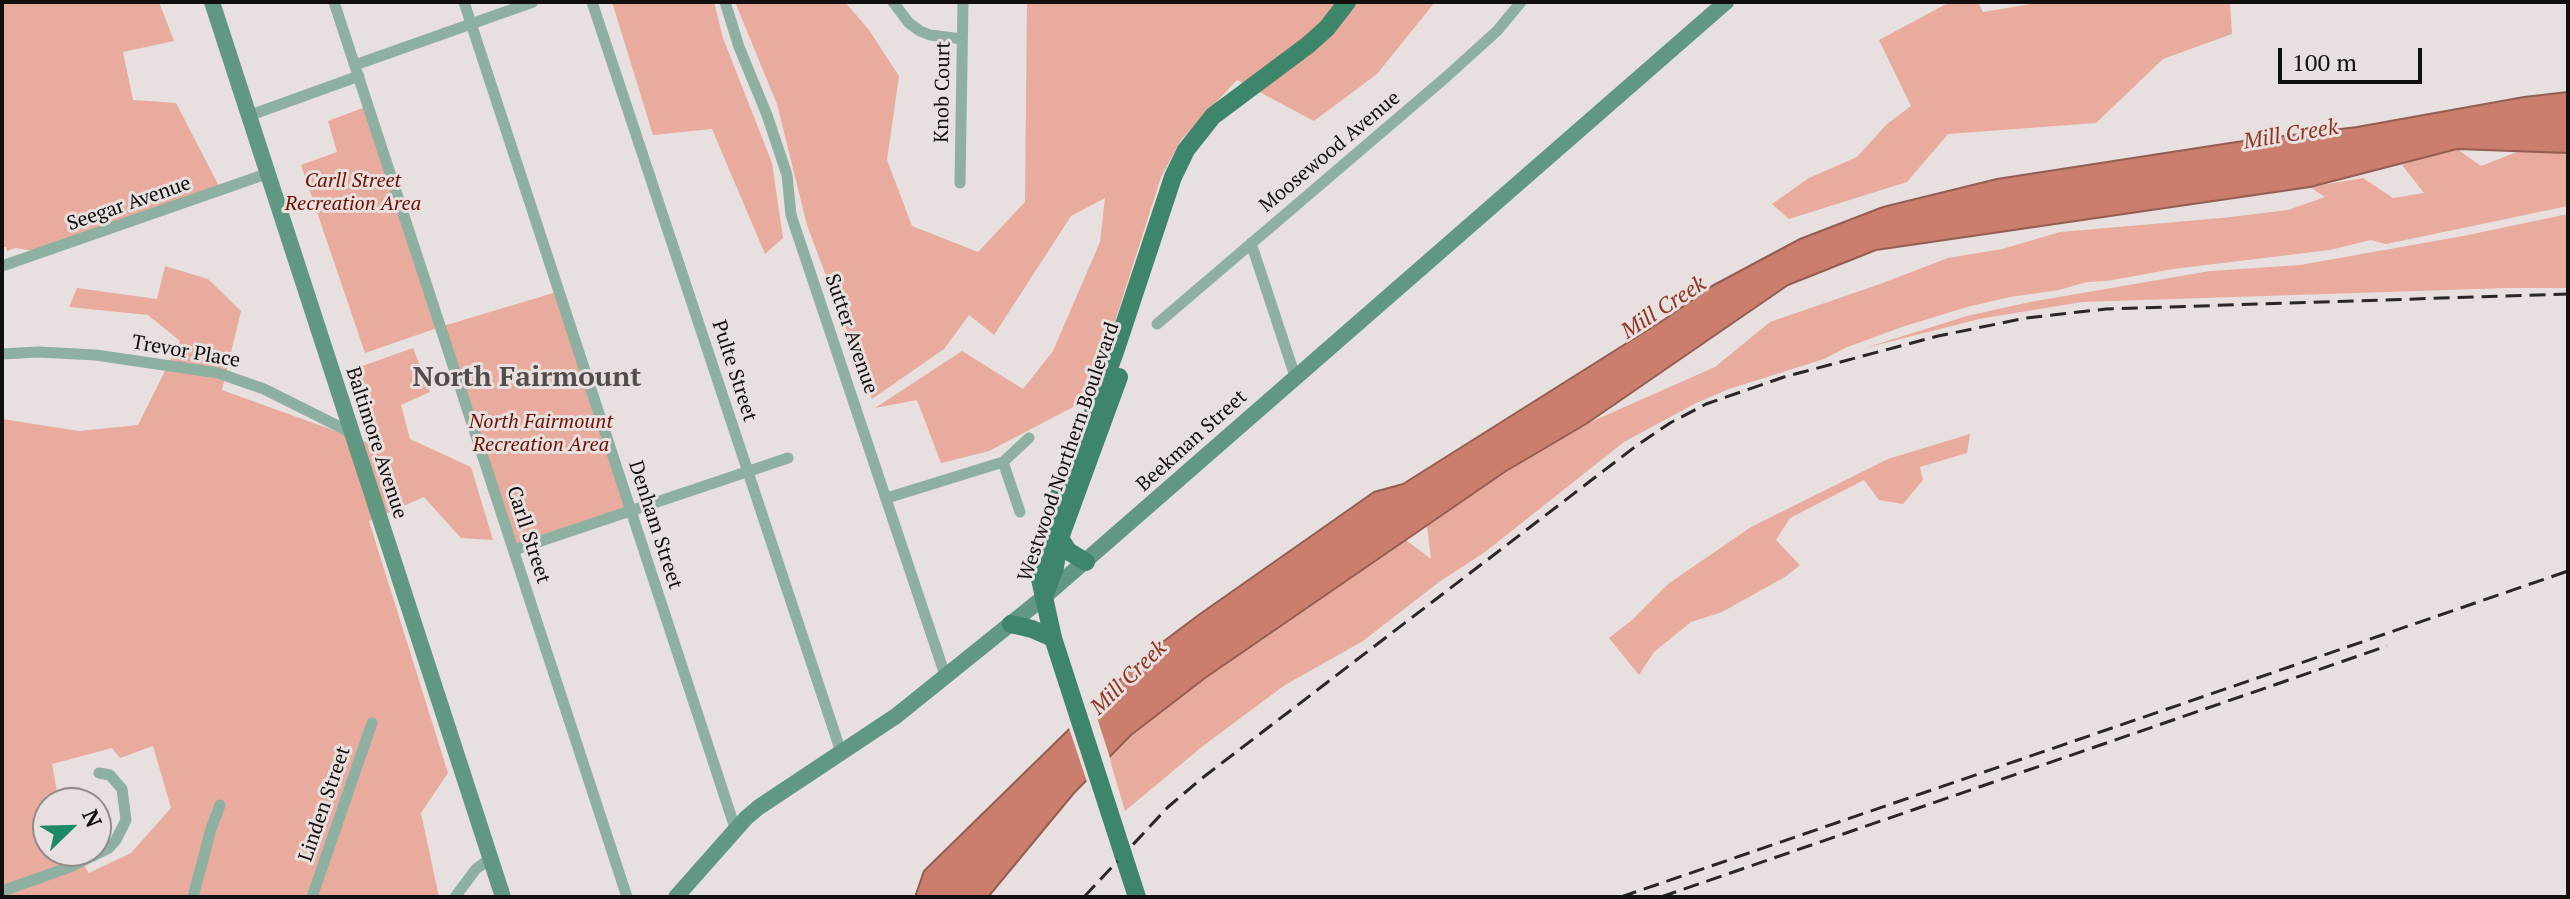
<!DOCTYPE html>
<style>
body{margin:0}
#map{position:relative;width:2570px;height:899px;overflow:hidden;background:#e7e0de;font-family:"PT Serif",serif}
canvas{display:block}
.frame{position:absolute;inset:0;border:4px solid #120f0f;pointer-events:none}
.north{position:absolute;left:32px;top:787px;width:80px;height:80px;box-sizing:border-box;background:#e7e0de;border:2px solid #928c8b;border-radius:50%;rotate:67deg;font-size:22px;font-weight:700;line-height:32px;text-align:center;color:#120f0f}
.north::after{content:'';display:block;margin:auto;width:28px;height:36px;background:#1d8967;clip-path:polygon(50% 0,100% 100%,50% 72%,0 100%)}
.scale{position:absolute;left:2278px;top:48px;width:144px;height:36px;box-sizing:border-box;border:4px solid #120f0f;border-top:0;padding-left:10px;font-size:24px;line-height:28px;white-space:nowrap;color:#120f0f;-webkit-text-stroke:6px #e7e0de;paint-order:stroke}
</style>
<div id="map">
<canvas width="2570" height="899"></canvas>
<div class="frame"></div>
<div class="north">N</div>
<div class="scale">100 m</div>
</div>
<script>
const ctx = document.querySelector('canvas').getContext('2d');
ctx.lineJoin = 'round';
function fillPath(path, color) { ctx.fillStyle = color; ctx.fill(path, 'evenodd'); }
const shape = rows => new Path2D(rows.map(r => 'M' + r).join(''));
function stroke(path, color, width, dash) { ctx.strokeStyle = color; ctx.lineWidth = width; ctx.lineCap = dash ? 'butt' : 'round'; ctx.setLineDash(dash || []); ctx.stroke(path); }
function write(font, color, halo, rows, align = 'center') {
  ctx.font = font + ' "PT Serif",serif'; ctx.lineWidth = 6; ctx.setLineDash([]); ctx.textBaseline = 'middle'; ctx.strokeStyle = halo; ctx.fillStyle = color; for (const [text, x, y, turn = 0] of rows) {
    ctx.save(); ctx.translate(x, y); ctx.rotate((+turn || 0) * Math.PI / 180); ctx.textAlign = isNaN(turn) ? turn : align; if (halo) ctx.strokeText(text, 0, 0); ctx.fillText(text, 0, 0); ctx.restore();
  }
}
const green = shape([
 [2,2,159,2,174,41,123,52,133,100,176,103,221,190,41,252,15,248,7,251,6,247,2,247],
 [612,2,714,2,723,38,772,163,783,238,765,254,712,129,653,135],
 [735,2,845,2,869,30,899,76,887,160,912,226,978,252,1025,202,1027,2,1435,2,1377,74,1314,121,1237,80,1181,140,1161,177,1104,356,1077,405,989,451,941,463,917,400,875,408,962,351,1023,389,1053,351,1100,242,1105,198,1071,216,994,335,969,315,944,349,872,399,807,225,777,104],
 [1950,2,1978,2,1983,12,2043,2,2230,2,2232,34,2163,59,2096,123,1948,134,1907,182,1789,219,1772,204,1809,178,1857,157,1887,124,1911,106,1879,40],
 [368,106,440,327,560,291,631,512,514,550,440,327,365,353,301,165,337,152,328,121],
 [2457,149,2481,166,2522,150,2568,153,2568,206,2386,244,2371,240,2330,250,2173,269,2107,281,2087,282,2059,290,2010,297,1967,307,1902,327,1845,348,1824,359,1729,389,1696,403,1624,442,1485,552,1439,582,1363,641,1285,685,1203,746,1125,811,1109,757,1131,735,1205,678,1406,540,1431,559,1427,525,1506,471,1586,424,1715,367,1770,322,1880,284,1948,258,2002,249,2060,232,2222,218,2288,210,2325,197,2310,187,2363,178,2393,198,2424,193,2402,165,2414,159],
 [2568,214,2568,288,2508,288,2082,302,1979,319,1865,348,1967,316,2030,302,2210,271,2300,265,2463,236],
 [165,266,208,279,241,311,222,390,377,446,354,369,413,348,430,392,401,405,410,439,471,467,493,540,461,538,424,497,369,521,448,773,421,813,439,897,2,897,2,419,79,431,138,425,180,341,148,315,69,307,77,288,157,299],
 [153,746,171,808,131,853,89,873,74,851,48,851,48,803,59,803,52,764,112,748,120,758],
 [1970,434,1967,453,1920,467,1923,480,1903,504,1879,500,1864,480,1790,518,1776,540,1800,565,1785,577,1722,612,1691,622,1654,652,1639,675,1609,638,1632,620,1668,584,1751,527,1888,459]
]);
const water = shape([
 [2568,92,2568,153,2457,149,2310,187,1876,250,1788,285,1586,424,1506,471,1205,678,1131,735,1074,793,988,897,915,897,924,871,1144,656,1200,614,1374,492,1403,484,1665,319,1712,286,1800,239,1883,207,1997,179,2243,141,2357,127,2524,97,2568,92]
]);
const pier = shape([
 [1092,702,1111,761,1088,785,1068,725]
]);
const street = shape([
 [334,2,627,897],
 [464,2,736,831],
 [592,2,841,752],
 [725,2,739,47,767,115,787,175,791,215,946,678],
 [893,2,909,23,920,31,930,35,962,39],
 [355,65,533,2],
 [248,116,359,76],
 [960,183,963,2],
 [1251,243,1295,376],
 [2,266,266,174],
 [1157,324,1445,78,1497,31,1521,2],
 [2,354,38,352,96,355,218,373,264,389,352,433],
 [1003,462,1020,512],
 [887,498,1003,462,1029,438],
 [514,550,788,458],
 [2,891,70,867,109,848,116,840,126,820,122,789,110,775,99,773],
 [193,897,211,829,220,805],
 [312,897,372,723],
 [455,897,476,869,491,858]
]);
const secondary = shape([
 [212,2,503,897],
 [676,897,746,818,759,807,896,716,1044,597,1726,2]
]);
const primary = shape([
 [1060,538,1068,551,1086,562],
 [1045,594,1055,567,1060,538,1119,377],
 [1011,624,1032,629,1053,638],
 [1053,638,1040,579,1041,558,1047,531,1056,502,1087,429,1116,349,1173,177,1186,150,1213,116,1308,45,1327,28,1347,2],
 [1123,854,1137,897]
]);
const rail = shape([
 [1084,897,1168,807,1201,779,1636,446,1670,423,1706,404,1784,377,1938,336,2026,318,2106,309,2568,294],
 [1621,897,2568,571],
 [1661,897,2387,646]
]);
const primaryBridge = shape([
 [1053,638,1123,854]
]);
const streetNames = [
 ["Knob Court",943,92,-89],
 ["Moosewood Avenue",1330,152,-40],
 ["Seegar Avenue",129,204,-19],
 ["Sutter Avenue",851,334,71],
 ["Trevor Place",186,352,10],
 ["Pulte Street",734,371,72],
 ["Beekman Street",1192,441,-42],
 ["Baltimore Avenue",376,443,72],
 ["Westwood Northern Boulevard",1069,452,-71],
 ["Denham Street",655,525,72],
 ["Carll Street",528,535,72],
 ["Linden Street",325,804,-71]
];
const parkNames = [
 ["Carll Street",353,181],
 ["Recreation Area",353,204],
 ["North Fairmount",541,422],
 ["Recreation Area",541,445]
];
const waterNames = [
 ["Mill Creek",2291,135,-9],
 ["Mill Creek",1664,308,-33],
 ["Mill Creek",1129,678,-44]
];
const districtNames = [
 ["North Fairmount",527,378]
];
fillPath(green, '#e8ab9e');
fillPath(water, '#cb7e6e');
stroke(water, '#945d52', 2);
fillPath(pier, '#e7e0de');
stroke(street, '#8db0a1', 11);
stroke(secondary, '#619881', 16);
stroke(primary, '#3d866a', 18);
stroke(rail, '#2a2726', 3, [16, 8]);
stroke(primaryBridge, '#3d866a', 18);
write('20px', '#120f0f', '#e7e0de', streetNames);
write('italic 20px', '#701103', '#e7e0de', parkNames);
write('italic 22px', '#913323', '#e7e0de', waterNames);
write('bold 28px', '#524c4a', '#e7e0de', districtNames);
</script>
